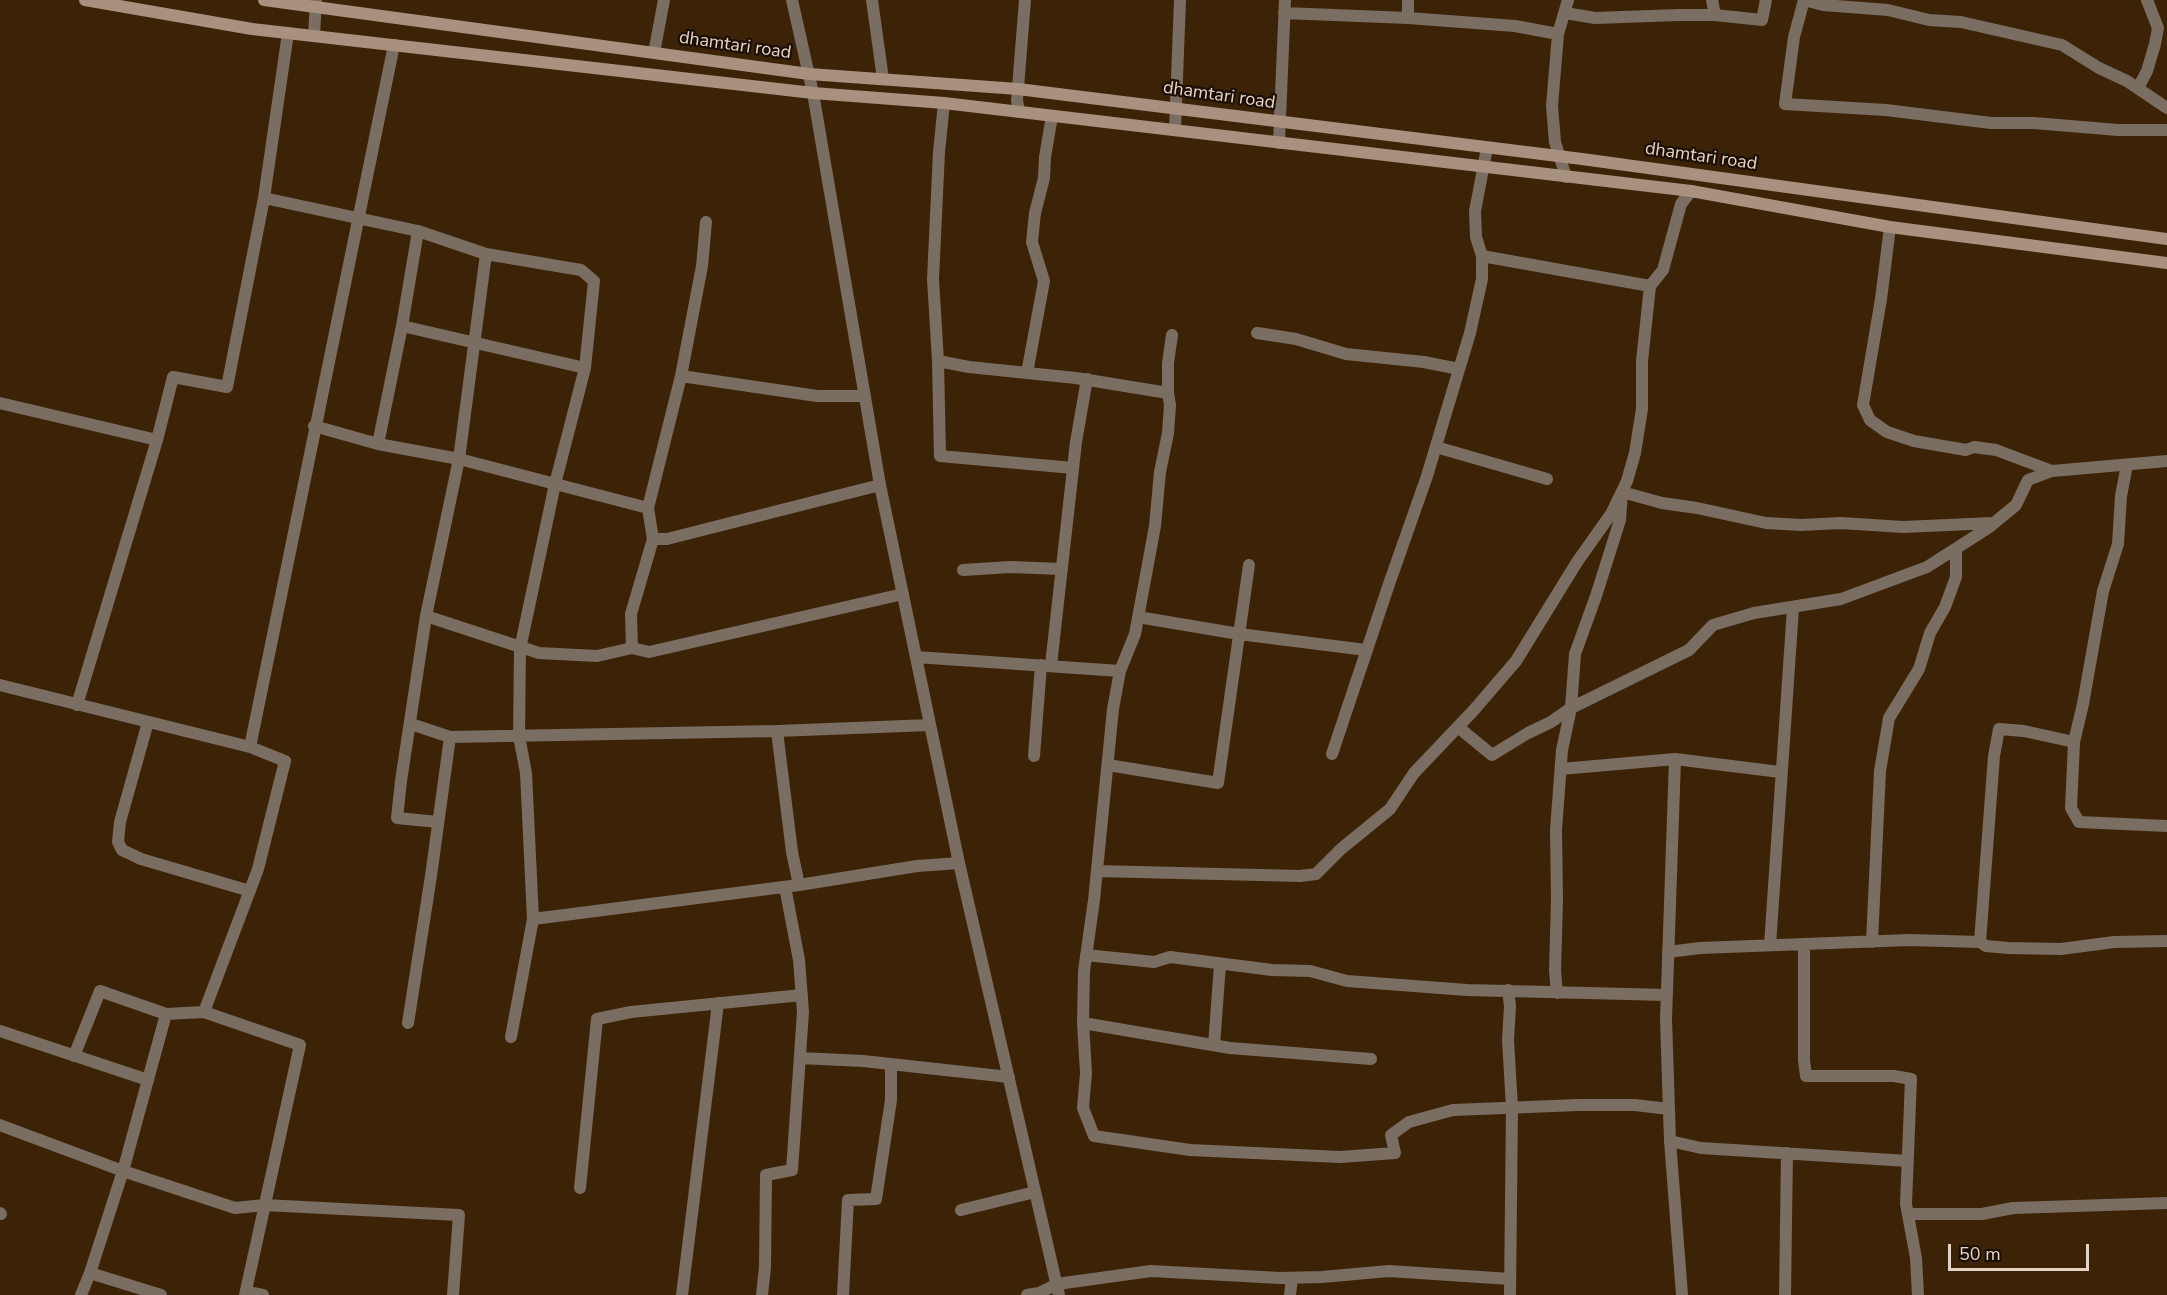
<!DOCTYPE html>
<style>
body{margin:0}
#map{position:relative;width:2167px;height:1295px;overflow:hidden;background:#3c2308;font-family:"Nunito Sans",sans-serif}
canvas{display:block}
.scale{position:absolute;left:1948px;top:1244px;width:141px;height:27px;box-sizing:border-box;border:3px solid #e4d3c4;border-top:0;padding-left:8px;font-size:18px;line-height:21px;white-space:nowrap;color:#e4d3c4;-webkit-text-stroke:4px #1b0f05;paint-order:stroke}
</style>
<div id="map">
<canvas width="2167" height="1295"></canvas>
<div class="scale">50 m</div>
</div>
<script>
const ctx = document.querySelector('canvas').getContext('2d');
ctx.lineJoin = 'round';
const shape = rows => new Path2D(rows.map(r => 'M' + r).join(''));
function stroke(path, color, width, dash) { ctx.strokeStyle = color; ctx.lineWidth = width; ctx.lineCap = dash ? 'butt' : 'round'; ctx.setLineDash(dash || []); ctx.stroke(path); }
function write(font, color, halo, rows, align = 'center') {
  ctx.font = font + ' "Nunito Sans",sans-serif'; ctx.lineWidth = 4.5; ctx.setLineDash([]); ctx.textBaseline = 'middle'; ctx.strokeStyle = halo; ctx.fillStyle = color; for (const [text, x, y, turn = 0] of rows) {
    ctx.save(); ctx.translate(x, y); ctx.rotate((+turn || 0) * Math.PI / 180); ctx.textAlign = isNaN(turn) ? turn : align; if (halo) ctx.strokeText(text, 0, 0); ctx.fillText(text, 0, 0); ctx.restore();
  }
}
const street = shape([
 [792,0,813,93,880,485,959,863,1059,1295],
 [872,0,883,79],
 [1712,0,1715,15],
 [1804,0,1794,37,1785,104,1886,110,1991,123,2034,123,2118,130,2167,130],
 [1804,0,1823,5,1888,10,1929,20,1961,22,2062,45,2099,68,2127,81,2167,108],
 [1284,13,1408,18,1515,26,1558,34],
 [1565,13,1595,18,1679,15,1715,15,1762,20,1766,0],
 [1408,18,1408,0],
 [314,36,316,0],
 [654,53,664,0],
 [2138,88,2147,71,2155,44,2158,28,2147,0],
 [944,103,939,152,933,279,938,361,940,456,1073,468],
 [1019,112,1017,100,1025,0],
 [1175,130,1180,0],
 [1279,143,1285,0],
 [1566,177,1555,142,1552,106,1558,34,1568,0],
 [264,198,418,231,486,254,581,270,594,281,585,368,555,484,520,649,519,736,526,773,533,919,511,1037],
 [1890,227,1881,299,1863,405,1870,420,1887,432,1914,441,1966,450,1974,447,1996,450,2052,471],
 [1482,256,1650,286],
 [402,326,418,231],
 [1257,333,1296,339,1346,354,1424,362,1459,369],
 [938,361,969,367,1076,378,1168,393],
 [1027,373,1044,281,1032,242,1035,213,1044,178,1045,157,1052,116],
 [681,376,817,396,865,396],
 [0,403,157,440],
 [314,426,378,444,459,459,648,508],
 [378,444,402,326,585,368],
 [1436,447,1547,479],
 [2127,465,2121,496,2118,544,2103,591,2083,704,2074,742,2071,808,2079,822,2167,826],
 [653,539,667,539,880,485],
 [963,570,1010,567,1062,569],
 [426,616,539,653,597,656,632,648,631,614,653,539,648,508,681,376,702,266,706,222],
 [1138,617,1239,634,1366,650],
 [632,648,649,652,903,594],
 [916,657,1120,671],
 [1051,665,1076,442,1087,379],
 [0,685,250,747],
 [77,705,157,440,173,377,227,387,264,198,288,33],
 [148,722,120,822,118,842,122,850,141,859,250,891],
 [411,724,450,737,777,731,930,725],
 [1458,727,1492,755,1528,733,1551,722,1571,708,1689,650,1713,625,1754,613,1841,599,1927,567,1988,528,2016,505,2028,480,2052,471,2167,461],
 [777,731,792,852,799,885],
 [1332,754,1389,584,1427,476,1470,333,1482,279,1482,256,1476,237,1475,211,1487,148],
 [1034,756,1041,665],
 [1675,759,1666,1019,1670,1141,1682,1295],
 [1108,765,1218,783,1249,565],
 [1561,769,1675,759,1780,772],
 [438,822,397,818,401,781,426,616,459,459,486,254],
 [1097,871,1300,876,1316,874,1341,849,1390,809,1414,773,1473,711,1516,661,1577,562,1611,514,1627,481,1635,453,1642,409,1642,361,1650,286,1663,270,1681,204,1691,191],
 [533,919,799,885,917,866,959,863],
 [1872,942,1880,771,1889,718,1919,669,1930,633,1945,607,1956,577,1956,550],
 [1980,942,1994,756,1999,729,2024,731,2074,742],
 [1804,944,1804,1060,1806,1076,1894,1076,1911,1079,1906,1204,1916,1258,1918,1295],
 [1770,945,1793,608],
 [1668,952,1700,948,1909,940,1980,942,1986,946,2008,948,2061,949,2114,942,2167,941],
 [1086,955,1154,962,1170,957,1272,970,1310,971,1347,981,1467,990,1667,995],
 [1508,990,1510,1006,1508,1040,1512,1107,1510,1295],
 [1557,993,1555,971,1557,899,1556,830,1562,750,1571,708,1575,654,1596,596,1620,520,1622,492,1662,503,1697,508,1766,523,1801,525,1841,523,1903,527,1993,523],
 [204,1012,258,869,285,761,250,747,394,45],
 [408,1023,431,876,450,737],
 [1083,1023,1084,971,1094,900,1113,709,1120,671,1135,634,1155,526,1160,472,1168,433,1170,405,1168,393,1168,363,1172,335],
 [0,1031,148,1080],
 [1214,1045,1220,965],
 [74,1056,100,991,166,1014,204,1012,300,1045,245,1295],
 [800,1058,863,1061,1009,1077],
 [1371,1059,1230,1048,1083,1023,1086,1073,1083,1108,1094,1136,1190,1150,1340,1157,1395,1153,1391,1135,1409,1122,1453,1110,1579,1105,1635,1105,1669,1109],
 [0,1125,123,1171,235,1208,264,1205,459,1215,453,1295],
 [1670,1141,1701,1148,1908,1161],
 [580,1188,597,1019,631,1012,802,995],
 [961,1210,1035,1192],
 [0,1213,1,1214],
 [1908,1214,1982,1214,2013,1208,2167,1203],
 [90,1273,161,1295],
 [247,1292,263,1295],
 [81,1295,90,1273,123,1171,166,1014],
 [682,1295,718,1003],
 [762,1295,765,1267,766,1175,792,1170,803,1012,799,960,785,887],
 [843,1295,848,1200,876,1199,891,1100,891,1064],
 [1027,1295,1039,1293,1057,1284,1151,1271,1280,1278,1322,1277,1389,1271,1510,1279],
 [1290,1295,1292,1278],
 [1785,1295,1787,1153]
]);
const secondary = shape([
 [85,0,252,29,357,41,813,93,944,103,1691,191,1890,227,2167,263],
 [264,0,809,74,1018,89,1582,159,2167,239]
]);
const streetNames = [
 ["dhamtari road",735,46,8],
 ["dhamtari road",1219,96,8],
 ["dhamtari road",1701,157,8]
];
stroke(street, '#7a6d61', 12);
stroke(secondary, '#a8927f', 12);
write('18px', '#e4d3c4', '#1b0f05', streetNames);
</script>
